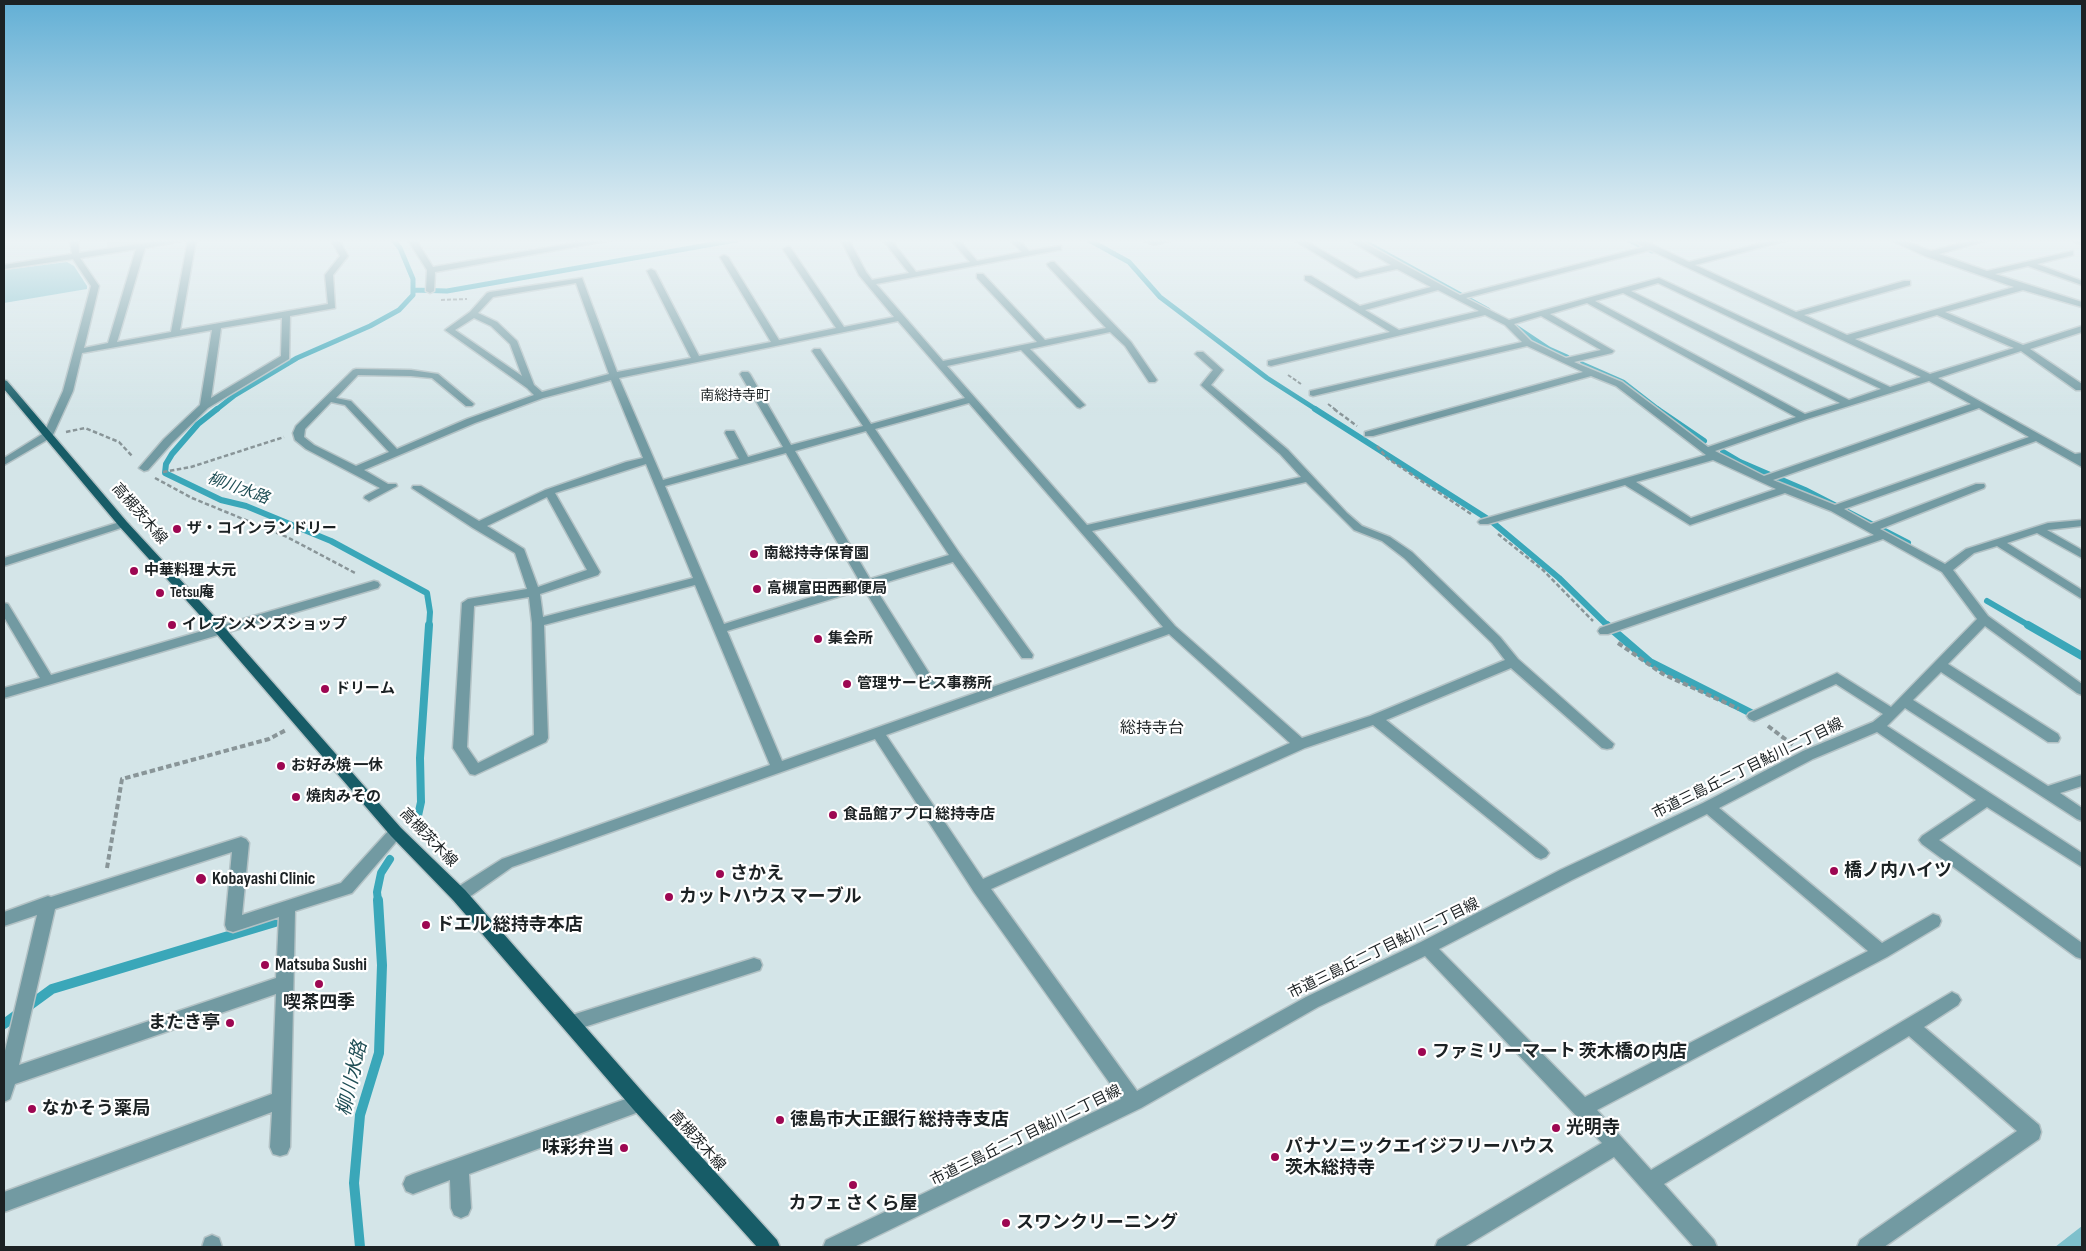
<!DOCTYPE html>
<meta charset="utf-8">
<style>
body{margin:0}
#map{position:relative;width:2086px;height:1251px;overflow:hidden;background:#d4e5e8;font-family:"Sofia Sans Condensed",sans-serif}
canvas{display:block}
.frame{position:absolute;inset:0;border:5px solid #1c2224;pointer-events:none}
</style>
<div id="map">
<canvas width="2086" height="1251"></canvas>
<div class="frame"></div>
</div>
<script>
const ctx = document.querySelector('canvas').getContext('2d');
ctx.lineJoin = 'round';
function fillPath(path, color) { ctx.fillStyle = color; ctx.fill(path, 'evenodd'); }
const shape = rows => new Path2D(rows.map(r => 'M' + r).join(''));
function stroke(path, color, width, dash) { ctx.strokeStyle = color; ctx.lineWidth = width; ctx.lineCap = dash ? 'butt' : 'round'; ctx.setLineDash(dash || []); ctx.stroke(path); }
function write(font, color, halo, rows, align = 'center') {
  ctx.font = font + ' "Sofia Sans Condensed","Noto Sans JP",sans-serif'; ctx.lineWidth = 4.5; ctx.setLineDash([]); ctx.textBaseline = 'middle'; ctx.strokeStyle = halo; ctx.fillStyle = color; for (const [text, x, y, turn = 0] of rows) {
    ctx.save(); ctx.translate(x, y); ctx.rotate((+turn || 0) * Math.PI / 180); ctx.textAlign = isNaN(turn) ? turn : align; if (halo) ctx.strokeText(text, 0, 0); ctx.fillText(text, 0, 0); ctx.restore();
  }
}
const built = shape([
 [107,240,163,240,107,249]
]);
const green = shape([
 [67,262,74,266,87,286,87,289,4,303,4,270],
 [2082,1226,2082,1247,2055,1247]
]);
const streamFar3 = shape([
 [1089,240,1129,262,1160,297,1267,378,1317,410],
 [1361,240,1488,310],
 [1629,240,1652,251],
 [413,290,447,291,736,240],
 [1510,323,1549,349,1567,357],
 [1582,364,1623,382,1659,410],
 [216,410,235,395,297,358,370,326,399,310,413,295,413,279,400,248,393,240]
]);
const streamFar2 = shape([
 [217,409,198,424,172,454,166,464,165,473,221,500,246,506,331,541,427,593,430,612,429,626],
 [1315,409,1491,521,1559,578,1608,626],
 [1657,409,1704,441],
 [1723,452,1740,462,1805,490,1908,543],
 [1987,601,2030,626]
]);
const streamFar1 = shape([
 [1607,625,1650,662,1751,713],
 [2028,625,2082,656],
 [416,825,421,802,420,758,429,625],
 [378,901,377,892,381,873,390,859]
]);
const stream = shape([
 [4,1024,52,989,275,922],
 [360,1247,354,1183,360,1115,379,1053,382,965,378,900]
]);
const pathFar2 = shape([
 [441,300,467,299],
 [1288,375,1301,384],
 [1328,404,1336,410]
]);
const pathFar1 = shape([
 [1334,409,1357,426],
 [66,432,85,428,119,442,133,457],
 [1377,446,1387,458,1471,514],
 [163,472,191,467,284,437],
 [155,478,192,498,287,537,357,574],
 [1498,534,1543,570,1593,621]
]);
const path = shape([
 [1618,643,1663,674,1739,709],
 [1768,726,1793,745],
 [107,868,122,779,269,739,286,730]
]);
const minor = shape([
 [70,240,78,240,79,253,165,240,186,240,145,248,117,342,171,332,188,240,196,240,180,330,328,304,325,275,340,256,331,240,339,240,348,256,333,275,335,308,290,316,289,359,208,408,172,443,148,470,144,471,139,468,164,439,200,405,212,330,82,353,73,391,52,437,4,465,4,458,44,433,63,391,91,286,73,259,4,269,4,265,72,254,70,240],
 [136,249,108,343,84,348,99,286,80,258,136,249],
 [282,318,281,356,211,398,221,328,282,318],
 [408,240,416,240,433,267,593,240,612,240,435,272,434,291,430,293,426,291,427,270,408,240],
 [841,240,849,240,866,272,872,280,909,273,883,240,891,240,916,272,970,262,951,240,959,240,977,261,1022,252,1010,240,1019,240,1029,251,1061,246,1061,250,1058,250,876,284,943,361,1037,342,977,278,977,274,983,274,1045,340,1106,328,1048,266,1047,264,1051,262,1054,262,1131,342,1157,380,1155,382,1149,382,1125,346,1110,332,1030,349,1083,403,1085,405,1080,408,1077,407,1021,350,947,366,1087,525,1301,477,1280,454,1203,387,1201,385,1213,370,1195,354,1197,352,1203,352,1223,370,1211,385,1288,450,1347,513,1362,526,1390,537,1412,552,1500,637,1518,659,1614,744,1612,748,1607,749,1602,748,1511,668,1386,720,1546,849,1549,853,1546,857,1541,859,1536,857,1373,725,1305,748,991,889,1137,1091,1306,997,1421,942,1560,870,1703,803,1803,751,1873,722,1883,714,1836,684,1759,719,1754,721,1749,719,1747,716,1749,713,1837,673,1891,707,1977,619,1942,572,1883,539,1608,634,1600,634,1598,631,1600,628,1874,535,1831,511,1785,493,1690,525,1625,485,1488,524,1480,524,1478,522,1480,520,1706,455,1616,386,1591,376,1373,436,1365,436,1365,432,1583,372,1527,346,1313,396,1310,395,1310,391,1522,342,1505,325,1485,315,1271,366,1268,365,1268,361,1390,332,1305,280,1305,276,1311,276,1360,306,1431,287,1397,269,1356,278,1294,240,1304,240,1360,273,1391,265,1349,240,1359,240,1460,295,1644,247,1632,240,1643,240,1689,262,1774,240,1788,240,1695,265,1796,312,1904,281,1910,281,1910,285,1804,315,1847,335,2014,287,1925,256,1890,240,1902,240,1931,251,1974,240,1988,240,1939,254,1987,271,2073,251,2073,255,2037,264,2082,281,2082,285,2028,266,1995,274,2082,302,2082,307,2023,290,1945,312,2023,345,2082,326,2082,332,2030,349,2082,384,2082,390,2076,390,2021,351,1938,378,2075,454,2082,453,2082,467,2036,441,1844,509,1871,524,1976,484,1984,484,1985,486,1984,488,1880,529,1945,564,1966,549,2048,523,2082,520,2082,526,2047,530,2082,550,2082,558,2037,533,2007,543,2082,590,2082,599,1997,546,1974,553,1953,570,1988,616,2082,684,2082,695,2077,693,1985,626,1948,664,2058,734,2060,738,2058,742,2048,742,1941,672,1913,700,2048,786,2082,775,2082,786,2060,793,2082,808,2082,821,2077,819,1905,708,1887,726,2082,853,2082,867,1987,807,1939,840,2082,943,2082,959,2076,957,1922,844,1919,840,1922,836,1976,800,1877,732,1813,759,1719,808,1882,943,1933,914,1939,916,1941,921,1939,926,1887,957,1597,1110,1651,1170,1952,992,1958,995,1961,1000,1958,1005,1924,1027,2039,1125,2041,1132,2039,1139,1884,1247,1857,1247,1860,1240,2017,1131,1909,1036,1664,1184,1714,1240,1717,1247,1694,1247,1614,1157,1464,1247,1435,1247,1438,1240,1602,1143,1425,956,1318,1007,1141,1108,854,1247,823,1247,826,1240,1121,1099,974,892,875,739,512,867,465,900,459,902,453,900,451,895,453,890,502,859,770,765,695,585,544,625,548,738,546,742,475,775,470,774,453,748,462,603,468,599,527,589,515,553,473,528,412,488,413,486,421,486,479,521,545,490,626,462,643,458,611,380,543,398,475,423,364,470,388,484,396,484,397,486,369,501,364,498,365,496,380,488,306,449,295,440,293,433,296,426,353,370,356,369,411,370,438,374,474,404,472,406,466,406,432,378,411,376,358,375,336,398,351,401,397,449,467,419,534,395,527,388,445,330,470,312,487,293,490,292,582,278,617,372,691,358,647,271,651,269,655,271,699,356,771,342,720,257,724,255,728,257,779,340,836,328,783,249,787,247,790,247,844,327,894,317,859,275,841,240],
 [1650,250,1921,377,1890,387,1659,278,1509,320,1466,298,1650,250],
 [576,283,609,374,542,392,534,385,517,341,497,322,478,313,493,297,576,283],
 [1658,283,1881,389,1849,400,1631,291,1658,283],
 [1438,290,1479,311,1399,330,1365,310,1438,290],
 [1623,293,1840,403,1805,414,1595,301,1623,293],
 [1587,303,1796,417,1708,447,1622,382,1574,362,1612,353,1614,351,1550,314,1587,303],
 [1937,315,2014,348,1930,374,1855,339,1937,315],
 [1541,316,1601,350,1566,358,1531,341,1514,324,1541,316],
 [474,318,491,326,510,344,522,376,455,330,474,318],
 [898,321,965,398,871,424,820,349,814,349,812,351,863,426,791,445,750,374,748,372,742,372,740,374,783,447,748,457,734,431,726,431,725,433,739,459,663,480,619,378,898,321],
 [1929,381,1971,404,1764,476,1715,451,1807,419,1929,381],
 [331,402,345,405,389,452,356,466,314,445,304,437,305,429,331,402],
 [969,403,1163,627,782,761,727,631,864,589,924,687,934,687,936,684,874,586,953,562,1022,658,1032,658,1033,655,960,554,875,429,969,403],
 [1979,408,2029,437,1835,505,1773,480,1979,408],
 [866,431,949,555,870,579,795,451,866,431],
 [786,453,860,582,724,624,665,486,786,453],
 [1713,460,1776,489,1691,518,1636,482,1713,460],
 [646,464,693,578,543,617,540,594,598,575,600,572,555,493,646,464],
 [1306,482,1354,530,1382,541,1404,558,1492,643,1505,660,1370,716,1302,738,1175,626,1092,531,1306,482],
 [547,497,587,570,538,587,524,549,487,526,547,497],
 [529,597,532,623,534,735,478,763,467,747,474,606,529,597],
 [1169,634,1290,743,983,879,886,735,1169,634],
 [1707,814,1868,951,1585,1097,1439,949,1572,880,1707,814],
 [1142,240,1155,241,1172,240,1155,245,1142,240],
 [2074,240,2082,240,2082,244,2075,242,2074,240],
 [123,521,129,524,127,526,4,566,4,558,123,521],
 [374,581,378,582,380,585,378,588,4,698,4,688,40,678,4,617,4,603,8,604,51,675,374,581],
 [396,826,401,828,404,832,401,836,352,893,295,911,290,1147,287,1154,280,1156,273,1154,270,1147,272,1112,4,1212,4,1192,272,1094,276,994,15,1084,10,1099,4,1102,4,1055,37,915,4,926,4,912,48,896,51,897,241,837,246,839,249,843,242,915,341,883,391,828,396,826],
 [232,852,225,925,227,930,233,932,279,917,276,978,19,1065,55,909,232,852],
 [754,958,760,960,762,965,760,970,754,972,572,1031,566,1029,563,1023,566,1017,572,1015,754,958],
 [640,1094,647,1097,649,1103,647,1109,469,1174,471,1208,468,1215,461,1218,454,1215,451,1208,450,1180,413,1194,406,1191,403,1184,406,1177,413,1174,640,1094],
 [212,1235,219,1238,222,1247,202,1247,205,1238,212,1235]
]);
const major = shape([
 [4,380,7,381,127,522,224,627,401,828,465,890,647,1097,777,1240,780,1247,757,1247,633,1109,453,900,391,836,216,633,119,526,4,389,4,380]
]);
const markers = [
 [177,529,5,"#9d0752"],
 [754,554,5,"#9d0752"],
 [134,571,5,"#9d0752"],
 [757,589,5,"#9d0752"],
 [160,593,5,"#9d0752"],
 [172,625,5,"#9d0752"],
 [818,639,5,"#9d0752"],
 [847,684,5,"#9d0752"],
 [325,689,5,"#9d0752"],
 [281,766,5,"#9d0752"],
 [296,797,5,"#9d0752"],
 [833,815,5,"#9d0752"],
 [1834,871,5,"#9d0752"],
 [720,874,5,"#9d0752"],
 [201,879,6,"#9d0752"],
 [669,897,5,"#9d0752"],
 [426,925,5,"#9d0752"],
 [265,965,5,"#9d0752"],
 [319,984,5,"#9d0752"],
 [230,1023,5,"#9d0752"],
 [1422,1052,5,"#9d0752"],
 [32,1109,5,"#9d0752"],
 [780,1120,5,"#9d0752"],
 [1556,1128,5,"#9d0752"],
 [624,1148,5,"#9d0752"],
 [1275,1157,5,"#9d0752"],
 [853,1185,5,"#9d0752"],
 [1006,1223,5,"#9d0752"]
];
const farNeighbourhoodnames = [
 ["南総持寺町",735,396]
];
const streetNames = [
 ["高槻茨木線",139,514,49],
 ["市道三島丘二丁目鮎川二丁目線",1748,769,-26],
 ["高槻茨木線",428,838,46],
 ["市道三島丘二丁目鮎川二丁目線",1384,949,-26],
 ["市道三島丘二丁目鮎川二丁目線",1026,1136,-26],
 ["高槻茨木線",697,1141,48]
];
const poiNames = [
 ["ザ・コインランドリー",187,529],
 ["南総持寺保育園",764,554],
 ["中華料理 大元",144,571],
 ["高槻富田西郵便局",767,589],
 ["Tetsu庵",170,593],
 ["イレブンメンズショップ",182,625],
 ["集会所",828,639],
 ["管理サービス事務所",857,684],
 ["ドリーム",335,689],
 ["お好み焼 一休",291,766],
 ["焼肉みその",306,797],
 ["食品館アプロ 総持寺店",843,815]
];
const waterNames = [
 ["柳川水路",238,489,20]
];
const neighbourhoodNames = [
 ["総持寺台",1152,729]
];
const nearPoinames = [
 ["橋ノ内ハイツ",1844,871],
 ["さかえ",730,874],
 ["Kobayashi Clinic",212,879],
 ["カットハウス マーブル",679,897],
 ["ドエル 総持寺本店",436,925],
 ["Matsuba Sushi",275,965],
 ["喫茶四季",319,1003,"center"],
 ["またき亭",220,1023,"right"],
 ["ファミリーマート 茨木橋の内店",1432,1052],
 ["なかそう薬局",42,1109],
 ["徳島市大正銀行 総持寺支店",790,1120],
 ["光明寺",1566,1128],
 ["パナソニックエイジフリーハウス",1285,1147],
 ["茨木総持寺",1285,1168],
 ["味彩弁当",614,1148,"right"],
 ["カフェ さくら屋",853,1204,"center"],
 ["スワンクリーニング",1016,1223]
];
const nearWaternames = [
 ["柳川水路",353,1079,-77]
];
fillPath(built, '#bed7dc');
fillPath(green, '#7ec0cc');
stroke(streamFar3, '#3aa7b9', 5);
stroke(streamFar2, '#3aa7b9', 6);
stroke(streamFar1, '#3aa7b9', 8);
stroke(stream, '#3aa7b9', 10);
stroke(minor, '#b3c2c5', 3);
stroke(major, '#b3c2c5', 3);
stroke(pathFar2, '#899598', 2, [4, 2]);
stroke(pathFar1, '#899598', 2.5, [4.5, 2.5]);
stroke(path, '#899598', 4, [5.5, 3]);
fillPath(minor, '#729aa2');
fillPath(major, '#175c67');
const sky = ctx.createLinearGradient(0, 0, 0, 415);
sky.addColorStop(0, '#62afd5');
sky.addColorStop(0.58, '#ecf3f5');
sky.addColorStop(1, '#ecf3f500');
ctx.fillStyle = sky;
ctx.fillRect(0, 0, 2086, 415);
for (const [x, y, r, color] of markers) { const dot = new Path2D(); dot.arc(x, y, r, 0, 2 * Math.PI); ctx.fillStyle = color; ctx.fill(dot); stroke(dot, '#fff', 2); }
write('14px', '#1c2224', '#fff', farNeighbourhoodnames);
write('15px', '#1c2224', '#fff', streetNames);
write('bold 15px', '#1c2224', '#fff', poiNames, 'left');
write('italic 16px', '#1f4e55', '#fff', waterNames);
write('16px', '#1c2224', '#fff', neighbourhoodNames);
write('bold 18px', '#1c2224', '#fff', nearPoinames, 'left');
write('italic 19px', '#1f4e55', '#fff', nearWaternames);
</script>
